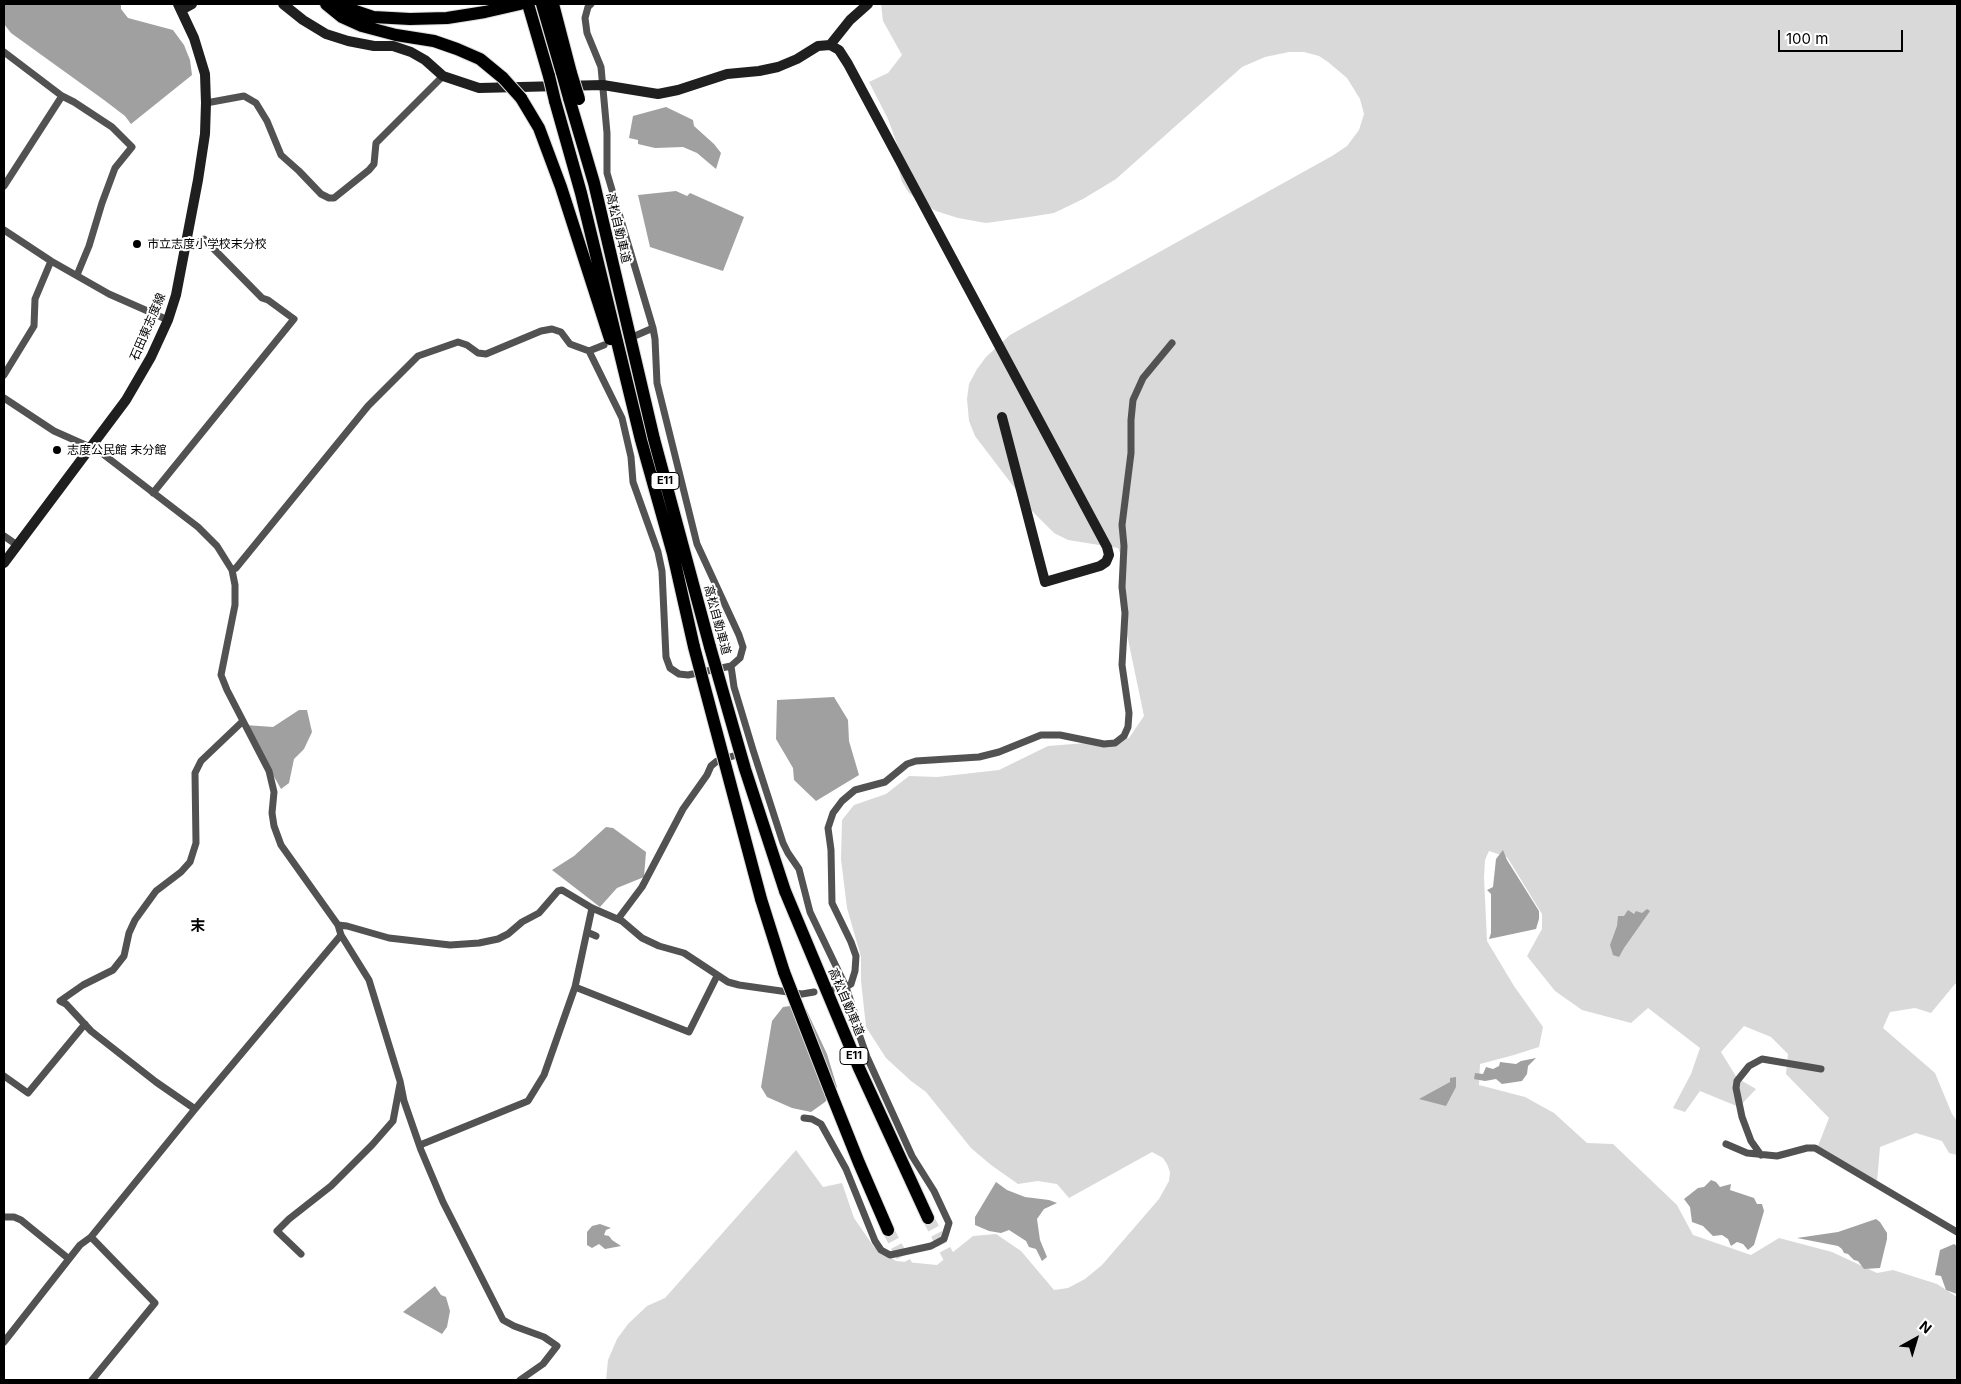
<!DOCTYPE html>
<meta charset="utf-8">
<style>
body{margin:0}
#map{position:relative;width:1961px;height:1384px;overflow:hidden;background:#fff;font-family:Inter,sans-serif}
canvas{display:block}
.frame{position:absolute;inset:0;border:5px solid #000;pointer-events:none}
.north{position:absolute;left:1891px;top:1314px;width:50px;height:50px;-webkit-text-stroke:4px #fff;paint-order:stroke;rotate:39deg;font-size:14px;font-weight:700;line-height:20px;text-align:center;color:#000}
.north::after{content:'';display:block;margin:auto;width:18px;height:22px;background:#000;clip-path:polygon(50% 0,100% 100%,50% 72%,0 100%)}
.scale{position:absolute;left:1778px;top:30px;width:125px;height:22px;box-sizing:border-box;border:2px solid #000;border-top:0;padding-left:6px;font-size:15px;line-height:18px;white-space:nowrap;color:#000;-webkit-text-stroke:4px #fff;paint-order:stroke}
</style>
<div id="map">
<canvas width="1961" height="1384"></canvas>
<div class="frame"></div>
<div class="north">N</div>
<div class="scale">100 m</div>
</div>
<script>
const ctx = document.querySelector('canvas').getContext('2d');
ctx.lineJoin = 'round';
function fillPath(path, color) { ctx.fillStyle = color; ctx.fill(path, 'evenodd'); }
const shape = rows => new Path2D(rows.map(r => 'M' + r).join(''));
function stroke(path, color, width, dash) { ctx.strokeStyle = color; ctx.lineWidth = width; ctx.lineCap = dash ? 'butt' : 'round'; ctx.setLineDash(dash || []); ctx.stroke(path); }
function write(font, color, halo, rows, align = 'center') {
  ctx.font = font + ' Inter,"Noto Sans JP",sans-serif'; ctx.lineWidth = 4; ctx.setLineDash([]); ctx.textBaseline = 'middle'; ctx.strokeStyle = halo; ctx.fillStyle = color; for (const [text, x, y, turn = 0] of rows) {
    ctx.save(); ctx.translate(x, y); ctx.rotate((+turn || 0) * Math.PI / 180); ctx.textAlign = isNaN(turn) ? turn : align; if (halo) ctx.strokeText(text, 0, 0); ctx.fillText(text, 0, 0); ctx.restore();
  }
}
const green = shape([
 [881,4,1957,4,1957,983,1955,984,1931,1013,1915,1008,1890,1012,1883,1028,1935,1073,1952,1114,1957,1121,1957,1155,1949,1153,1942,1141,1916,1133,1880,1147,1877,1182,1816,1151,1829,1118,1786,1074,1788,1054,1771,1037,1744,1026,1721,1052,1737,1078,1756,1089,1739,1107,1700,1091,1685,1112,1673,1108,1691,1074,1700,1048,1648,1008,1631,1023,1582,1010,1555,991,1527,956,1542,929,1542,914,1507,857,1489,851,1485,860,1484,877,1487,941,1514,986,1543,1027,1539,1047,1514,1055,1480,1064,1479,1085,1525,1097,1554,1113,1587,1143,1613,1144,1677,1205,1693,1235,1751,1255,1779,1238,1832,1252,1877,1273,1893,1270,1937,1284,1957,1297,1957,1380,606,1380,608,1360,617,1339,628,1324,647,1306,665,1298,796,1150,823,1187,842,1183,854,1218,874,1247,896,1261,937,1265,973,1236,996,1234,1021,1251,1054,1290,1068,1288,1085,1279,1102,1265,1159,1199,1169,1181,1170,1172,1167,1164,1163,1158,1152,1152,1069,1198,1057,1184,1038,1181,1018,1184,991,1165,971,1148,926,1092,911,1081,886,1058,866,1027,861,981,861,957,847,908,841,859,842,820,854,805,886,794,909,776,937,777,999,770,1048,746,1111,741,1129,738,1144,716,1125,625,1123,559,1118,548,1068,540,1054,533,1033,512,975,436,969,421,967,399,969,384,977,369,986,357,1010,335,1332,156,1347,146,1359,130,1364,114,1360,99,1347,78,1328,62,1319,56,1304,52,1289,52,1265,57,1242,67,1116,179,1083,199,1054,213,1029,217,986,223,958,218,936,211,920,202,909,193,902,182,898,167,900,152,888,119,869,82,888,73,902,55,883,21]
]);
const water = shape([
 [4,4,121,4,121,9,128,18,173,30,184,45,190,60,192,75,131,124,125,116,104,100,11,33,4,24],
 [666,107,693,120,694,126,714,144,721,153,716,169,697,153,683,147,655,148,638,144,638,140,629,138,633,116],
 [676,191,687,196,690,193,744,217,723,271,650,247,638,195],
 [834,697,848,720,849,741,859,775,816,801,794,780,793,768,776,739,777,700],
 [299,710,307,710,312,732,304,749,294,759,289,783,281,789,245,725,273,727],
 [606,827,613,828,646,852,644,877,617,888,600,907,552,870,574,856],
 [1503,850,1507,860,1539,911,1539,919,1536,929,1489,939,1491,933,1491,894,1487,890,1493,887,1496,859],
 [1647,909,1650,911,1624,948,1619,957,1613,955,1610,945,1617,926,1618,916,1624,916,1628,910,1634,914,1636,911,1642,913],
 [790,1006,806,1009,827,1054,837,1087,825,1102,811,1112,792,1108,767,1097,761,1087,772,1021,783,1007],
 [1536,1058,1528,1066,1527,1074,1522,1081,1502,1084,1496,1079,1485,1081,1474,1079,1475,1073,1483,1074,1486,1067,1493,1069,1499,1066,1500,1062,1516,1064,1521,1061],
 [1456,1077,1456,1087,1446,1106,1419,1099,1450,1082,1450,1078],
 [1711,1180,1716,1182,1720,1187,1731,1184,1730,1190,1754,1198,1757,1204,1762,1204,1764,1211,1754,1245,1748,1250,1743,1244,1737,1242,1731,1246,1728,1239,1722,1235,1713,1236,1703,1226,1692,1222,1690,1207,1684,1199,1698,1188,1704,1187],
 [996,1182,1007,1190,1025,1197,1049,1200,1057,1203,1044,1209,1037,1219,1040,1240,1047,1257,1042,1261,1036,1249,1029,1247,1026,1241,1009,1230,1001,1233,989,1231,975,1225,975,1217],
 [1876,1219,1880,1222,1887,1233,1887,1239,1880,1268,1864,1269,1858,1261,1854,1260,1848,1254,1844,1253,1842,1249,1838,1246,1797,1238,1838,1232],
 [600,1224,611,1228,606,1230,604,1235,609,1236,612,1240,621,1246,605,1249,599,1244,592,1248,587,1245,587,1232,592,1226],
 [1954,1244,1957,1246,1957,1294,1946,1290,1941,1276,1935,1275,1940,1250],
 [435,1286,441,1295,446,1297,450,1311,447,1327,442,1334,403,1312]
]);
const highwayTunnel = shape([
 [928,1218,1014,1380],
 [888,1230,967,1380]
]);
const street = shape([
 [591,4,588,7,585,18,587,33,601,67,607,133,607,173,653,328,655,339,657,383,697,544,739,635,743,647,740,658,731,666,688,675,679,674,670,668,666,657,662,571,658,552,633,482,631,457,622,418,589,351,604,345],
 [4,52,62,96,74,102,112,127,132,147,115,168,102,203,89,246,77,275],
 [206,103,244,96,256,103,267,121,281,155,299,171,321,194,329,198,334,198,369,170,374,164,376,143,443,76],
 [4,186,62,96],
 [4,230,51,261,109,294,168,320],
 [637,335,653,328],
 [4,375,34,326,35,299,51,261],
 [4,398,54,431,99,451,198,527,217,546,232,570,235,585,235,605,221,675,227,690,269,771,274,792,272,813,274,826,281,845,338,925,341,935,369,980,400,1081,404,1101,421,1150,443,1202,503,1320,514,1326,544,1337,557,1346,543,1364,520,1380],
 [153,493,294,319,268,300,262,298,204,239,194,245,187,246],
 [4,536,17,545],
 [232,570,236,568,368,406,418,356,458,342,467,345,478,353,486,354,541,331,552,329,561,332,570,344,589,351],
 [731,666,734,687,753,750,783,843,788,853,799,869,810,912,846,987,856,1017,860,1037,867,1057,912,1156,934,1191,949,1223,944,1239,931,1246,890,1255,881,1250,875,1241,846,1169,821,1124,812,1119,804,1118],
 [618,919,642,887,683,809,707,775,711,766,717,761,743,753],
 [338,925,347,926,389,938,450,945,479,943,498,939,508,934,522,922,539,913,558,891,562,890,592,908,622,921,642,938,659,946,684,953,728,982,739,985,802,994,814,992],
 [587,932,596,936],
 [575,987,689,1032,717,976],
 [835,989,846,987,851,984,855,971,856,956,851,942,832,903,831,850,828,828,833,813,842,801,855,790,885,782,907,764,916,761,979,757,999,752,1041,735,1060,735,1104,744,1115,743,1124,736,1128,727,1129,713,1122,665,1125,613,1122,587,1124,546,1122,525,1131,453,1131,420,1133,400,1143,378,1172,343],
 [4,1076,28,1093,85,1024],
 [195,1109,156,1082,91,1031,66,1004,60,1001,83,985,113,970,124,956,129,933,135,920,156,891,181,872,190,862,196,843,195,773,201,761,243,721],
 [1726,1144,1747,1153,1777,1156,1807,1148,1815,1148,1957,1232],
 [420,1145,528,1101,544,1075,575,987,592,908],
 [1761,1155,1751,1141,1742,1117,1736,1088,1737,1081,1749,1066,1762,1059,1821,1069],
 [4,1217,14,1217,21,1220,69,1259],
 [91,1237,155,1303,92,1380],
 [301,1254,277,1231,289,1219,331,1186,372,1145,393,1121,400,1084],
 [4,1342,69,1259,80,1245,91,1237,195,1109,341,935]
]);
const secondary = shape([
 [283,4,303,20,326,34,348,41,374,46,393,46,411,52,425,60,443,76,479,88,603,85,658,94,678,90,727,74,759,71,778,67,797,59,818,46,830,45,839,50,848,64,1107,547,1109,555,1106,562,1100,566,1045,582,1002,417],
 [181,10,192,4],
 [830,45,850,20,868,4],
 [4,563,126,400,151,357,168,320,176,295,198,180,205,134,206,103,205,74,194,38,178,4]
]);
const highway = shape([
 [326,4,342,17,362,26,396,35,434,41,457,49,480,59,503,78],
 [335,4,373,17,410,19,447,18,485,12,520,4],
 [528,4,549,76],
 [542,4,562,73],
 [553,4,571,73],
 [521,98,539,128,561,187,610,339],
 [569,98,594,183,654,439,710,647],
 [555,101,581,193,641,440,673,554,694,647],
 [785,891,859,1068,928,1218],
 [761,899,784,972],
 [831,1093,859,1163,888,1230]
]);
const highwayBridge = shape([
 [562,73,569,98],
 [571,73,579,99],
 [549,76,555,101],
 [503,78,521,98],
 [694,647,761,899],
 [710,647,745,769,785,891],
 [784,972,831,1093]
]);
const markers = [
 [137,244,5,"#000"],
 [57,450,5,"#000"]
];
const shields = [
 [665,481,28],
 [854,1056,28]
];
const shieldNames = [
 ["E11",665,481],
 ["E11",854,1056]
];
const streetNames = [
 ["高松自動車道",618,228,77],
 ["石田東志度線",148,327,-67],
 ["高松自動車道",717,620,75],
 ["高松自動車道",846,1002,67]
];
const poiNames = [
 ["市立志度小学校末分校",147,244],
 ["志度公民館 末分館",67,450]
];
const quarterNames = [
 ["末",198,926]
];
fillPath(green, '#d9d9d9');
fillPath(water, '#a0a0a0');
stroke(highwayTunnel, '#d9d9d9', 12, [12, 6]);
stroke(highway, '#dbdbdb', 14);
stroke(street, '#525252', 7);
stroke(secondary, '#1f1f1f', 10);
stroke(highway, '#000', 12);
stroke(highwayBridge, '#dbdbdb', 14, []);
stroke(highwayBridge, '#000', 12);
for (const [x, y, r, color] of markers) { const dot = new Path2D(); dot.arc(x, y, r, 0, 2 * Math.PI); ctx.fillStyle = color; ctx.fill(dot); stroke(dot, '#fff', 2); }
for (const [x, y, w] of shields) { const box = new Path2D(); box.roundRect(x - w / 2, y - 8.5, w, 17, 4); ctx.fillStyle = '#fff'; ctx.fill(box); stroke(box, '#000', 1); }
write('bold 11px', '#000', null, shieldNames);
write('12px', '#000', '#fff', streetNames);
write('12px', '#000', '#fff', poiNames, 'left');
write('bold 15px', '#000', '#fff', quarterNames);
</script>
